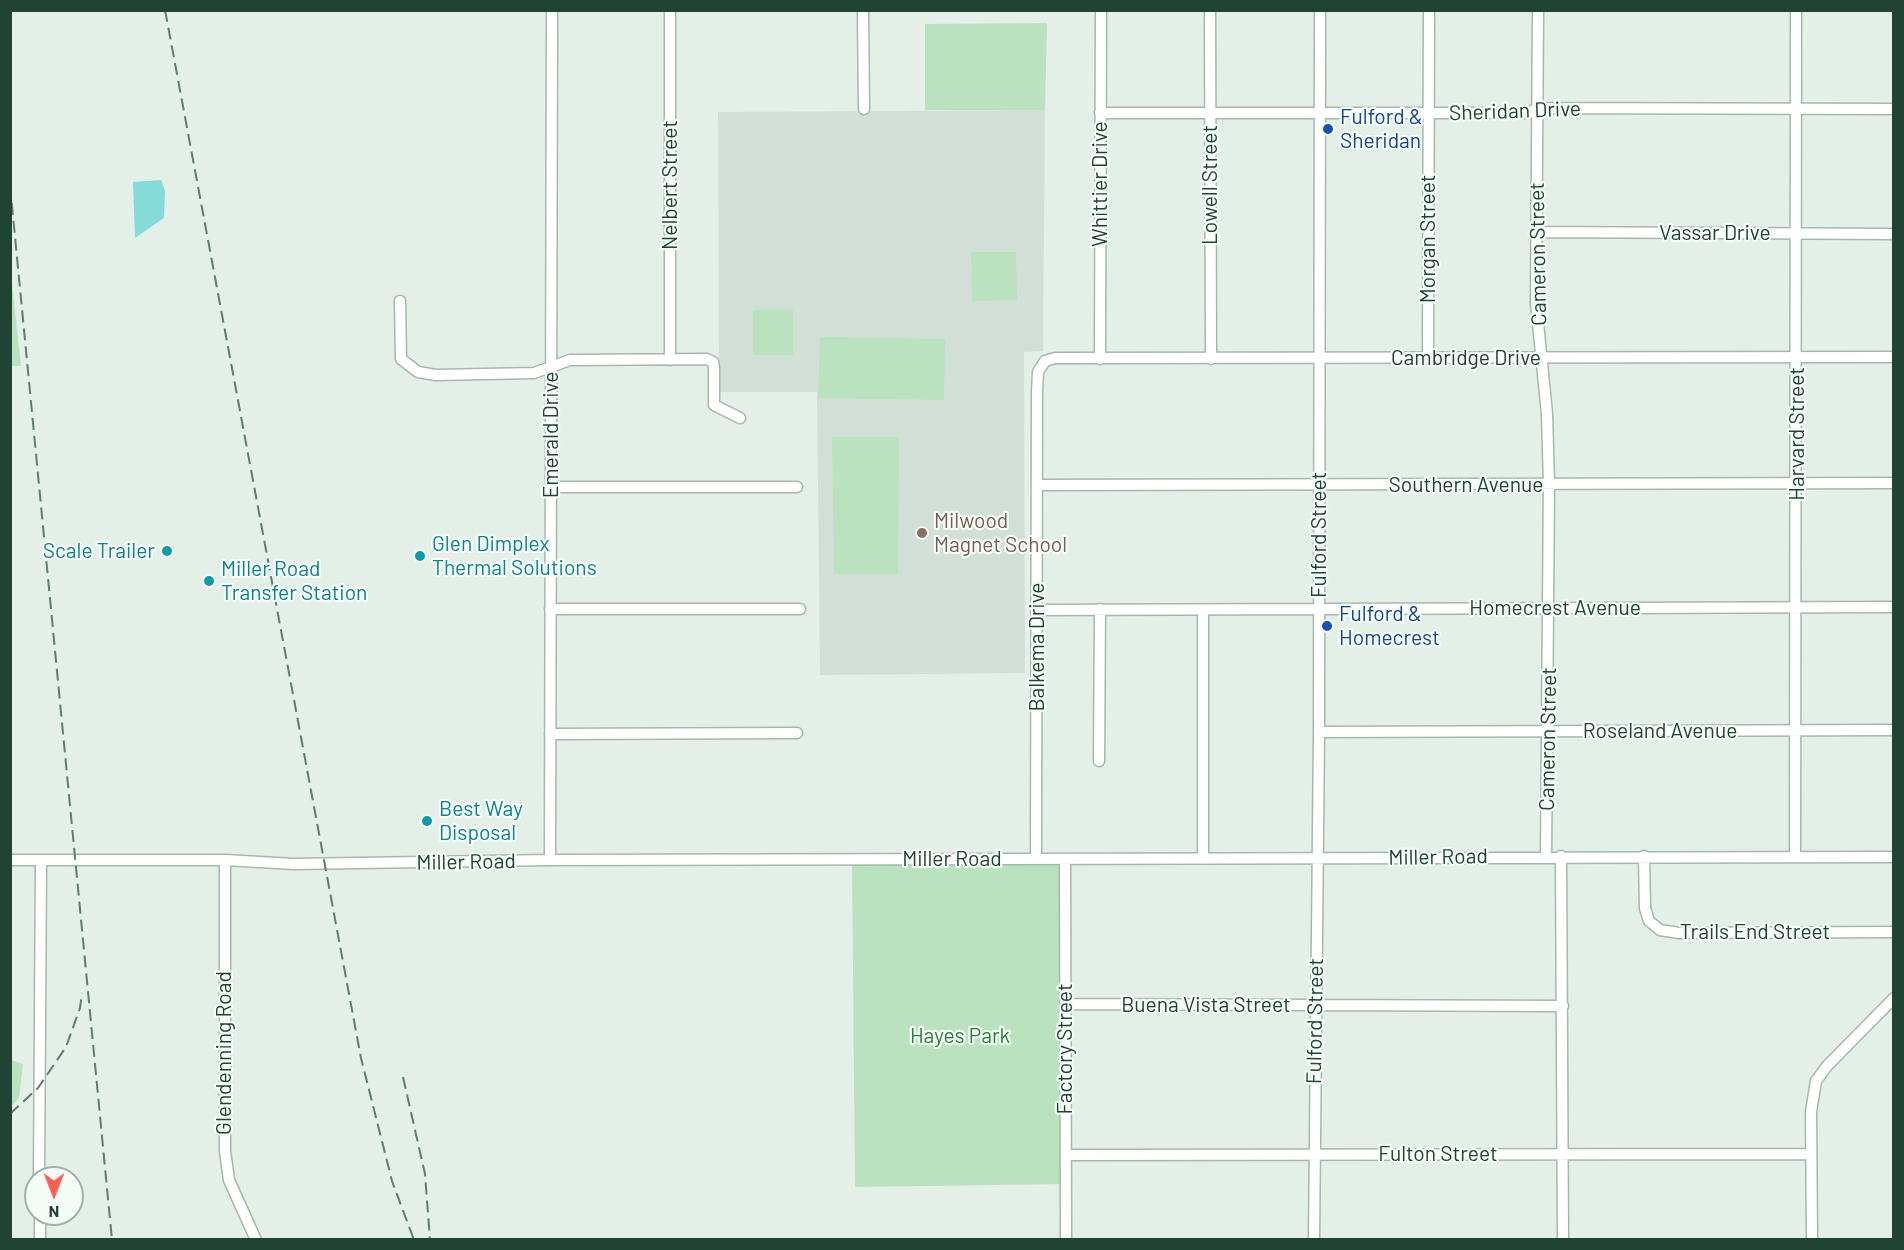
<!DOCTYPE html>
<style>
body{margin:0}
#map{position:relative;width:1904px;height:1250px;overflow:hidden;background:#e4efe8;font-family:Barlow,sans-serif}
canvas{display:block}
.frame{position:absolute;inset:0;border:12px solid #204334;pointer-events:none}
.north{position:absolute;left:24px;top:1166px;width:60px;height:60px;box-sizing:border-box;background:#f5fbf7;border:2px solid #a0b1a9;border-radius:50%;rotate:180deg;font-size:16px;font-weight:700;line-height:24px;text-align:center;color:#204334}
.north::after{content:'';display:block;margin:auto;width:21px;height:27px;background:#ff6052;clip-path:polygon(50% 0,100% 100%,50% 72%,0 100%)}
</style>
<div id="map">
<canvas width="1904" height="1250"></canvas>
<div class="frame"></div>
<div class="north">N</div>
</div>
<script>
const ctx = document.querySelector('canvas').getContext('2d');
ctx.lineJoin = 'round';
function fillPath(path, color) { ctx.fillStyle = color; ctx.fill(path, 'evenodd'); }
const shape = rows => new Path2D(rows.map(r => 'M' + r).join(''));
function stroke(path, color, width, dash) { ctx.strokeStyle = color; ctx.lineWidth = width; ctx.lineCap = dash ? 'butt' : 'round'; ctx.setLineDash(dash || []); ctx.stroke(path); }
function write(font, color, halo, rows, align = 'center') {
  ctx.font = font + ' Barlow,sans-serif'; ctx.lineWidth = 4.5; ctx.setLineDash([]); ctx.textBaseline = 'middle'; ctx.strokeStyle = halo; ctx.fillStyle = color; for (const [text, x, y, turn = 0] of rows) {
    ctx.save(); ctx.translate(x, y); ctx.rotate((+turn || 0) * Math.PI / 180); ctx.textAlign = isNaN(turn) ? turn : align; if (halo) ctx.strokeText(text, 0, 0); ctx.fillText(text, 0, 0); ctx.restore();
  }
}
const built = shape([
 [1045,110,1043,351,1024,352,1025,673,820,675,817,392,719,392,718,112]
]);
const green = shape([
 [1047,23,1045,110,925,110,925,24],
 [971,252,1016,252,1017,300,972,301],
 [10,274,11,274,21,366,11,366],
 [753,310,793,310,793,355,753,355],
 [820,337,945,339,944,400,818,398],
 [832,437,899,437,898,574,834,574],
 [1065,859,1066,1184,855,1187,852,860],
 [11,1060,23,1064,19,1098,11,1107]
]);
const water = shape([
 [161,180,165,191,164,218,135,238,133,182]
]);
const minor = shape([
 [863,10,864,109],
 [1210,10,1211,359],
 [1538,10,1536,303,1547,414,1549,484,1546,856],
 [1100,113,1529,113,1537,108,1894,109],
 [1537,232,1894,234],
 [400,301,401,359,418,372,436,375,534,373,570,360,707,359,713,362,714,368,714,405,740,418],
 [1100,359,1101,10],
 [1428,359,1429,10],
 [670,360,670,10],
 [1038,485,1894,483],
 [551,487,797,487],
 [550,609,800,609],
 [1037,610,1894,607],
 [1203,610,1203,859],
 [1319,732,1894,730],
 [550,734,797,733],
 [1099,761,1100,609],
 [1561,856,1563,1240],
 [1644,856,1645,908,1649,921,1660,930,1679,933,1894,932],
 [1795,857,1796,10],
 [1036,858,1037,392,1038,372,1045,361,1055,358,1894,357],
 [1065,859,1066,1240],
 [10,860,225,860,294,864,550,860,1894,857],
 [225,860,225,1151,229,1180,256,1240],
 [550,860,552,10],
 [1066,1004,1563,1006],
 [1066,1155,1811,1154],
 [39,1178,41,860],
 [40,1214,40,1240],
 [1314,1240,1319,732,1320,10],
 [1812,1240,1811,1112,1816,1081,1827,1066,1894,998]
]);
const rail = shape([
 [165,10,361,1058,392,1181,414,1240],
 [10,185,112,1240],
 [403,1077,425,1174,430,1240],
 [10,1114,38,1088,66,1047,80,1008,82,993]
]);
const markers = [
 [1328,129,6,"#1a4fb4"],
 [922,533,6,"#8d6e63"],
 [167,551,6,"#0f9aa8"],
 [420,556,6,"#0f9aa8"],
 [209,581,6,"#0f9aa8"],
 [1327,626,6,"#1a4fb4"],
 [427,821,6,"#0f9aa8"]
];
const streetNames = [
 ["Sheridan Drive",1515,111,-2],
 ["Whittier Drive",1100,184,-90],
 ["Nelbert Street",670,185,-90],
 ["Lowell Street",1210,185,-90],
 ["Vassar Drive",1715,233],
 ["Morgan Street",1428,239,-90],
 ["Cameron Street",1538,254,-91],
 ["Cambridge Drive",1466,358],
 ["Harvard Street",1797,434,-90],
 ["Emerald Drive",551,435,-90],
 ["Southern Avenue",1466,485],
 ["Fulford Street",1319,535,-90],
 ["Homecrest Avenue",1555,608],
 ["Balkema Drive",1037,647,-90],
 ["Roseland Avenue",1660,731],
 ["Cameron Street",1548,739,-89],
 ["Miller Road",1438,857,-1],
 ["Miller Road",952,859],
 ["Miller Road",466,862,-1],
 ["Trails End Street",1755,932],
 ["Buena Vista Street",1206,1005],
 ["Fulford Street",1315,1021,-89],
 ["Factory Street",1065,1049,-90],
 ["Glendenning Road",224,1053,-90],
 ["Fulton Street",1438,1154]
];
const transitNames = [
 ["Fulford &",1340,117],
 ["Sheridan",1340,141],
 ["Fulford &",1339,614],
 ["Homecrest",1339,638]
];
const educationNames = [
 ["Milwood",934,521],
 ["Magnet School",934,545]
];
const cultureNames = [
 ["Glen Dimplex",432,544],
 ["Thermal Solutions",432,568],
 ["Scale Trailer",155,551,"right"],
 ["Miller Road",221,569],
 ["Transfer Station",221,593],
 ["Best Way",439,809],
 ["Disposal",439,833]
];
const parkNames = [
 ["Hayes Park",960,1036]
];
fillPath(built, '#d2dfd7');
fillPath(green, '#bae2bf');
fillPath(water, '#85dada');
stroke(minor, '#a5b8ae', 13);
stroke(minor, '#fff', 10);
stroke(rail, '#5b7e6f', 2, [12, 6]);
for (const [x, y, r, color] of markers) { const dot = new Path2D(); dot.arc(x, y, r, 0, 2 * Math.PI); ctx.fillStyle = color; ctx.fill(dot); stroke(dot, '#f5fbf7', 2); }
write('21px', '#204334', '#f5fbf7', streetNames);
write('21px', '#164399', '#f5fbf7', transitNames, 'left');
write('21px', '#785e54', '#f5fbf7', educationNames, 'left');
write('21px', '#0d838f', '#f5fbf7', cultureNames, 'left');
write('21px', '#25803a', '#f5fbf7', parkNames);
</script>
